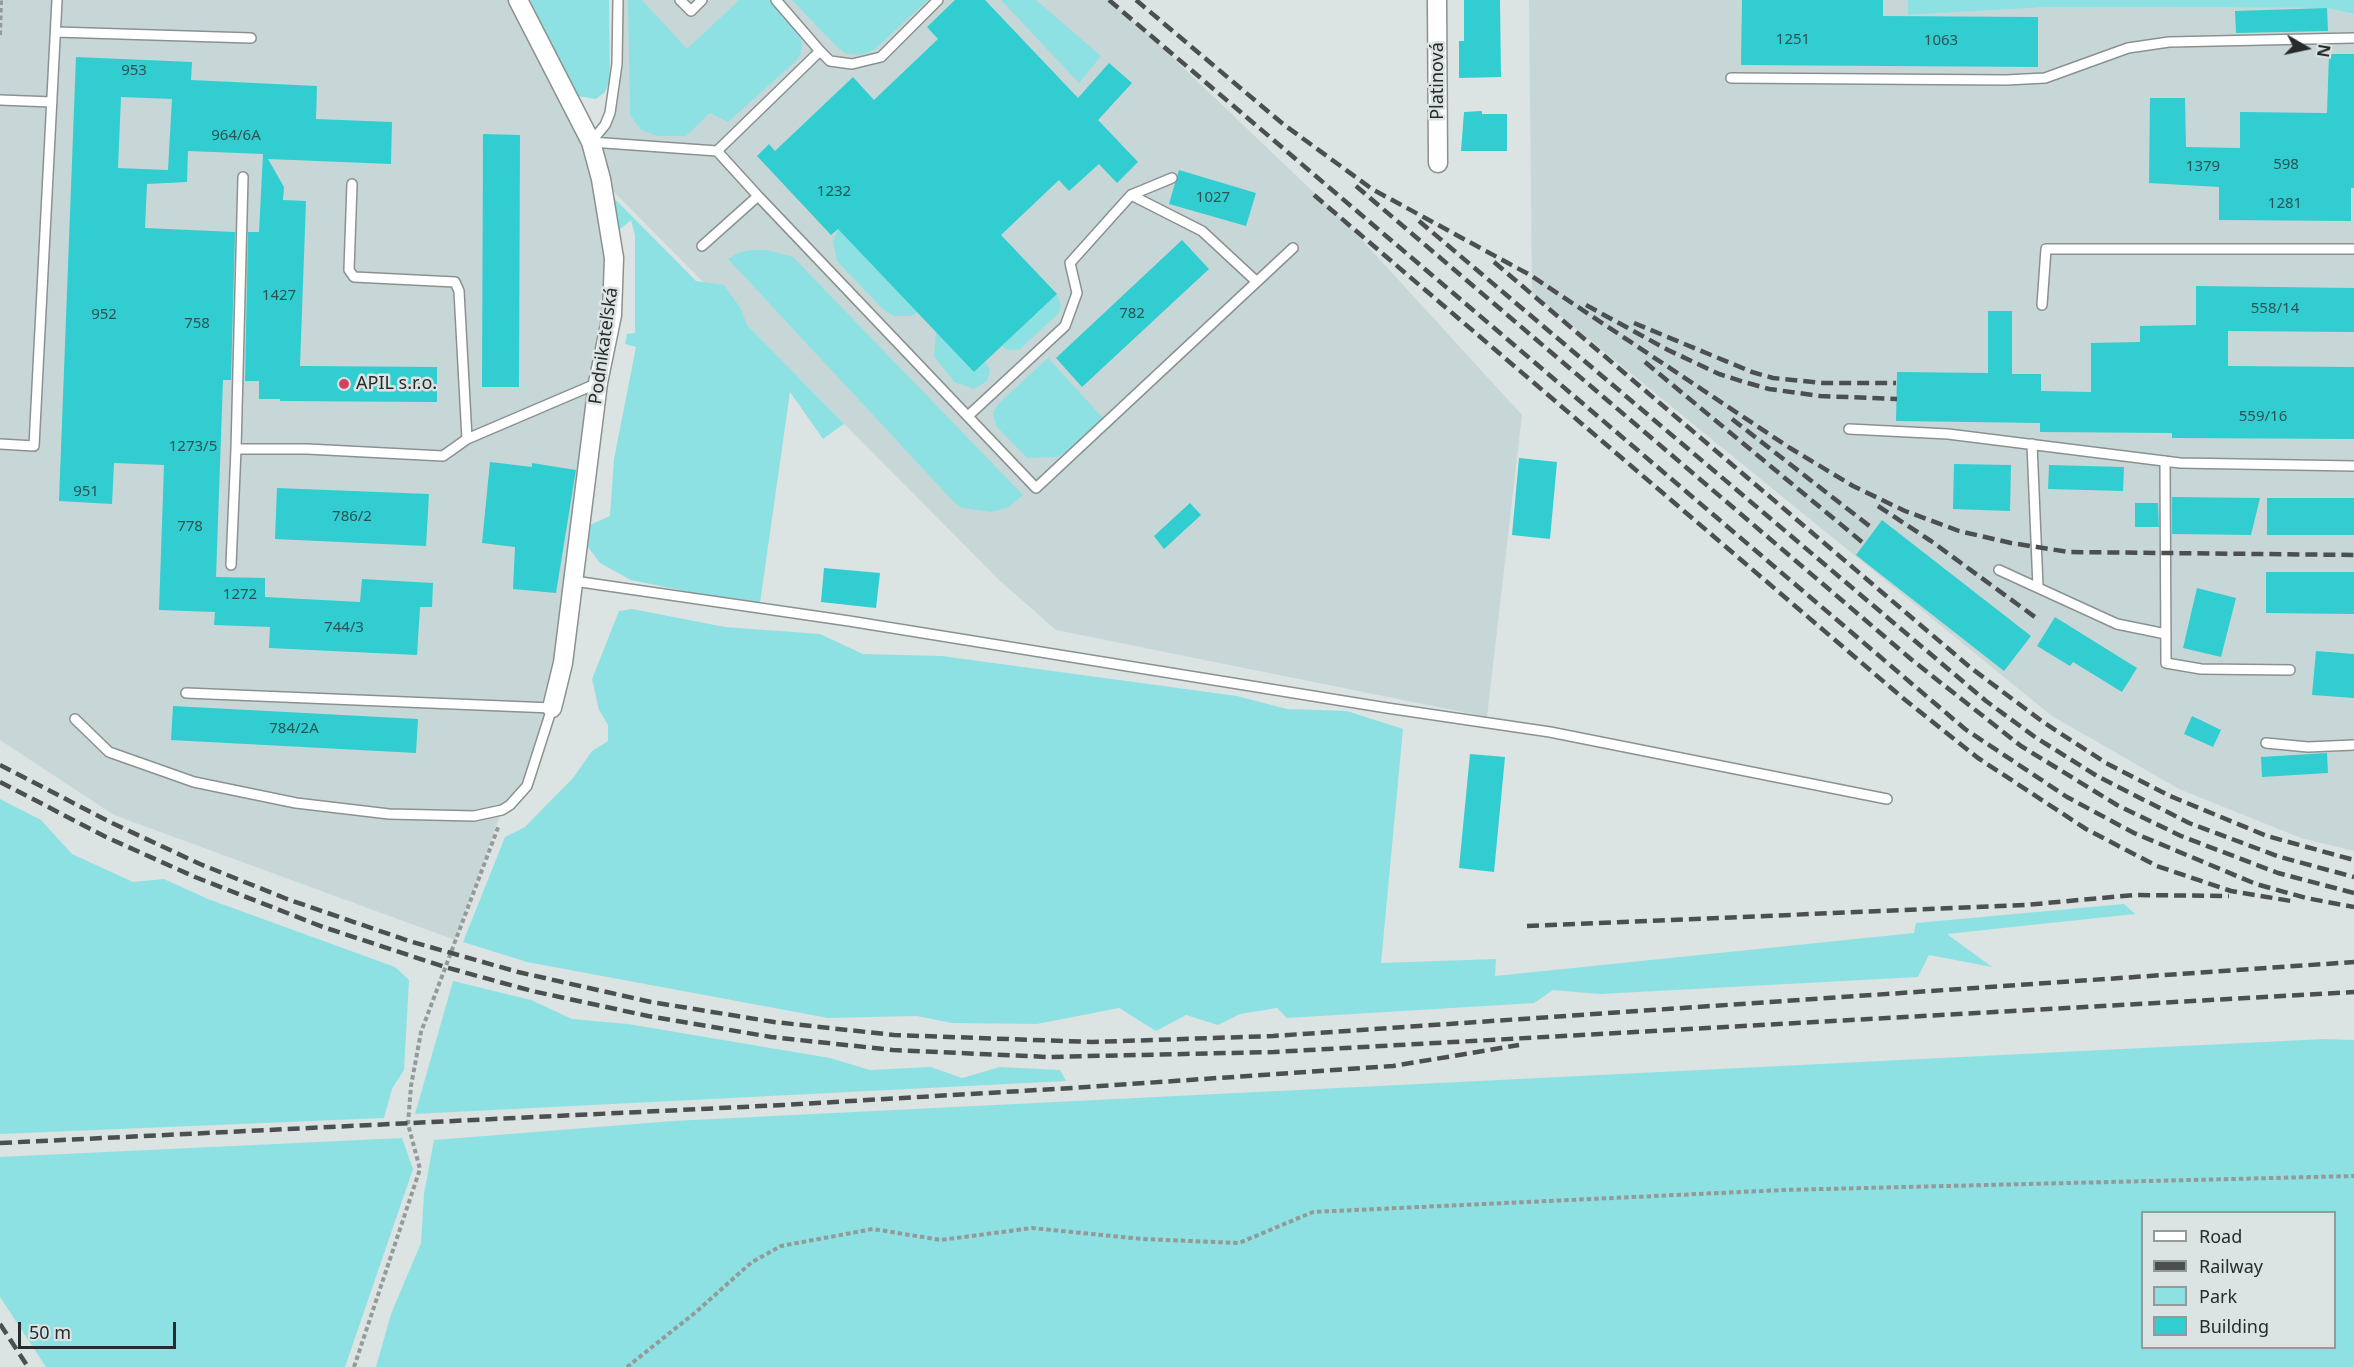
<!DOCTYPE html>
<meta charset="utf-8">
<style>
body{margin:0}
#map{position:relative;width:2354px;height:1367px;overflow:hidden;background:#dce3e3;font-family:"Noto Sans",sans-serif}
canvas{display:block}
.legend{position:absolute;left:2141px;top:1211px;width:195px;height:138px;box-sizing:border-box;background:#dce3e3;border:2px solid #949999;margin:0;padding:8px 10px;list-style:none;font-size:18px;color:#282b2b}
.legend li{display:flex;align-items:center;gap:12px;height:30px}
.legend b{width:30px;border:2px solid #949999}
.north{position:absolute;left:2276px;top:18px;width:60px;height:60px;-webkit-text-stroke:4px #dce3e3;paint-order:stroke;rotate:99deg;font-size:16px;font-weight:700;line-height:24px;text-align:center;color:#282b2b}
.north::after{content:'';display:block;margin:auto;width:21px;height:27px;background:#282b2b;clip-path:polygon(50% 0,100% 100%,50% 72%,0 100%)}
.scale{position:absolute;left:18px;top:1322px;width:158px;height:27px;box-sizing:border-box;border:3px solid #282b2b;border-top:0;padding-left:8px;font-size:18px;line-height:21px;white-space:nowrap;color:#282b2b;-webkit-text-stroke:4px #dce3e3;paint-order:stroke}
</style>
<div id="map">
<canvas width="2354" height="1367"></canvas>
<ul class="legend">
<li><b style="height:8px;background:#fff"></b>Road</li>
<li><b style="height:8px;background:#4b4f4f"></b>Railway</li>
<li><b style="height:16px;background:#8ee1e3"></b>Park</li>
<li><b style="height:16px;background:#32cdd0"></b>Building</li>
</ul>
<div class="north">N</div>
<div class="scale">50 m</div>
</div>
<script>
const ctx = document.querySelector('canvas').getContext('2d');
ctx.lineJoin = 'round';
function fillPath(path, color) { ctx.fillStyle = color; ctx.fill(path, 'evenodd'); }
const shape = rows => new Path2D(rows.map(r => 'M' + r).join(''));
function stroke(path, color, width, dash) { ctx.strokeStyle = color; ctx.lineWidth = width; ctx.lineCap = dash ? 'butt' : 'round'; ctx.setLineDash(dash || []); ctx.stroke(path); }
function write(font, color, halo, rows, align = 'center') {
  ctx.font = font + ' "Noto Sans",sans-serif'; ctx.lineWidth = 5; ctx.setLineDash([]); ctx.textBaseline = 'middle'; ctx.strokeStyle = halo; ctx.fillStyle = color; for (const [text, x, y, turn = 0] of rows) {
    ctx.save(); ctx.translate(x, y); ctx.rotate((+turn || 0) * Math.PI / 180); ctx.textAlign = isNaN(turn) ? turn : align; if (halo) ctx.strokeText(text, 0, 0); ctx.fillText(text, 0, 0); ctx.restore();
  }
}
const built = shape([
 [0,0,518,0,591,142,610,113,618,0,1109,0,1146,32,1352,229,1522,415,1487,717,1056,630,999,580,602,180,614,258,563,663,527,786,502,810,455,940,114,815,0,740],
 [1529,0,1908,0,1909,15,2050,7,2327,8,2354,14,2354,851,2301,838,2179,789,2052,716,1532,293]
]);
const green = shape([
 [530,0,609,0,610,80,605,92,596,99,577,96,570,87],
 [628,0,642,0,687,49,739,0,769,0,797,28,802,43,801,53,796,61,728,122,710,113,686,136,658,136,641,130,630,115],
 [792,0,928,0,874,50,861,55,845,53,837,47],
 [1001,0,1036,0,1101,56,1079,83],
 [1908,0,2354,0,2354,14,2327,8,2050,7,1908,15],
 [611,195,696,281,724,285,741,309,747,325,844,424,823,439,790,392,760,603,704,595,631,580,600,563,588,547,590,525,610,516,614,459,636,347,625,344,627,334,635,333,635,235,631,220,618,231],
 [838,229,917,312,912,316,894,316,884,310,837,261,833,242],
 [754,250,767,250,793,257,1023,495,1009,507,992,512,962,508,953,501,728,259,740,252],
 [1057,294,1061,305,1059,313,1020,349,1008,350,1002,346],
 [936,332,974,372,985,362,990,370,987,381,974,389,954,382,934,356],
 [1048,358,1103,418,1073,447,1058,457,1027,458,996,426,993,413,998,404],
 [632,609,725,627,820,634,863,654,942,656,1237,696,1287,709,1347,711,1403,729,1381,963,1496,959,1495,976,1914,933,1916,923,2124,904,2135,914,1947,934,1992,967,1929,955,1918,977,1600,994,1553,990,1534,1003,1287,1018,1277,1008,1240,1014,1218,1025,1186,1015,1156,1031,1119,1008,1037,1024,952,1023,917,1016,828,1018,527,962,463,942,505,837,525,827,573,778,592,751,608,741,608,725,599,710,592,679,619,611],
 [0,799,41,820,72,854,133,882,164,879,208,899,395,967,409,980,404,1070,392,1089,384,1118,0,1134],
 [453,981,531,1000,572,1019,628,1024,830,1058,870,1070,931,1067,962,1078,1000,1067,1060,1070,1066,1081,415,1114],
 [2324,1039,2354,1040,2354,1367,376,1367,391,1314,421,1243,424,1194,434,1140,673,1121],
 [2334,1212,2334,1348,2142,1348,2142,1212],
 [402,1138,413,1169,345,1367,46,1367,0,1297,0,1157]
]);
const building = shape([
 [955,0,985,0,1078,98,1109,63,1132,83,1098,120,1138,162,1117,183,1099,164,1069,191,1059,180,1001,235,1057,294,974,372,838,229,831,235,757,156,769,144,775,151,853,77,874,100,938,39,927,27],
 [1464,0,1500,0,1501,77,1459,78,1459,41,1464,41],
 [1742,0,1883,0,1883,16,2038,17,2038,67,1741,65],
 [2327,8,2328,31,2236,33,2235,11],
 [2329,54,2354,54,2354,188,2351,188,2351,221,2219,220,2219,187,2149,183,2150,98,2185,98,2186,147,2240,148,2240,112,2327,113],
 [76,57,192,62,191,80,317,86,316,119,392,122,391,164,268,159,284,187,283,200,306,201,300,366,437,367,437,402,280,401,280,399,259,399,259,381,245,381,248,232,259,232,263,154,188,151,187,182,147,184,145,228,235,232,231,380,223,380,216,577,265,578,265,597,360,602,362,579,433,583,432,607,420,607,417,655,269,648,270,627,214,625,215,612,159,610,164,465,114,463,112,504,59,501],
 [121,97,172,99,168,170,118,168],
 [1482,111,1482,114,1507,114,1507,151,1461,151,1464,112],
 [483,134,520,135,519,387,482,387],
 [1179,170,1256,193,1246,226,1169,204],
 [1182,240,1209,269,1082,387,1056,358],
 [2196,286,2354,288,2354,332,2228,331,2228,366,2354,367,2354,439,2172,438,2172,433,2040,432,2040,423,1896,421,1897,372,1988,373,1988,311,2012,311,2012,374,2041,374,2041,391,2091,392,2091,343,2140,342,2140,326,2196,325],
 [1519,458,1557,462,1550,539,1512,535],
 [490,462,532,467,532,463,576,470,556,593,513,589,515,547,482,543],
 [1954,464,2011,465,2010,511,1953,509],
 [2049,465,2124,467,2123,491,2048,489],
 [277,488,429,494,426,546,275,539],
 [2172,497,2260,498,2251,535,2172,534],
 [2267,498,2354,498,2354,535,2267,535],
 [1190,503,1201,515,1164,549,1154,536],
 [2135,503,2158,503,2159,527,2135,527],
 [1882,520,2031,636,2004,671,1856,555],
 [824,568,880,573,876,608,821,602],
 [2266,572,2354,572,2354,614,2266,613],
 [2197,588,2236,598,2221,657,2183,648],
 [2055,617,2137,668,2122,692,2073,662,2070,666,2037,646],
 [2316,651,2354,654,2354,698,2312,695],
 [173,706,418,719,416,753,171,740],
 [2192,716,2221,730,2213,747,2184,734],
 [2327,753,2328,773,2262,777,2261,757],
 [1470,754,1505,757,1494,872,1459,868]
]);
const path = shape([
 [0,35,1,0],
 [354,1367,420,1169,408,1124,411,1086,421,1032,499,825],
 [627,1367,696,1312,752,1262,781,1246,873,1229,941,1240,1032,1228,1142,1239,1239,1243,1313,1212,1783,1190,2354,1176]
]);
const lane = shape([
 [680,0,691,11,702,0],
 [776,0,820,51],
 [56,32,251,38],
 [1731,78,2006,80,2045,78,2128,48,2169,42,2354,38],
 [0,100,52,102],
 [591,142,605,125,610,113,617,64,618,0],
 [591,142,717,151],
 [243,177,236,449,307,449,443,456,467,439],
 [352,184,349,270,354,277,455,282,459,291,467,439,598,383],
 [1131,195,1172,178],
 [758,196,1036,488,1293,248],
 [702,246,758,196,717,151,820,51,830,61,852,64,881,57,938,0],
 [2042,305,2046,249,2354,249],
 [968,416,1065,326,1077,293,1070,263,1131,195,1202,231,1257,282],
 [1849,429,1948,434,2180,463,2354,466],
 [0,444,34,446,57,0],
 [2032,444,2038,587],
 [2165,461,2166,663,2201,669,2290,670],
 [231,565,236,449],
 [1999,570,2117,624,2166,634],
 [574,581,849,621,1387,708,1550,732,1887,799],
 [75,719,109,752,194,782,296,803,389,814,474,816,502,810,510,805,527,786,552,708,186,693],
 [2266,743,2308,747,2354,745]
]);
const street = shape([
 [518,0,591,142,601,179,614,258,612,315,598,383,563,663,552,708],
 [1437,0,1438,163]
]);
const rail = shape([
 [1109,0,1965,729,2067,797,2134,833,2256,884,2306,898,2354,907],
 [1136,0,1283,124,1372,189,1530,275,1790,448,1853,486,1905,511,1959,531,2011,543,2069,552,2354,555],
 [1356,186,1912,660,2021,746,2117,805,2181,836,2278,873,2354,893],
 [1314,195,1904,699,1978,758,2086,829,2157,866,2231,891,2291,901],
 [1419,221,1986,701,2035,737,2097,776,2189,823,2280,857,2354,877],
 [1494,262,1971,668,2043,722,2106,763,2170,796,2267,836,2354,860],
 [1586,305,1668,350,1719,374,1744,382,1769,389,1820,396,1897,399],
 [1634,323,1752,372,1773,378,1823,383,1896,383],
 [1645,362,1862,542],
 [1732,419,1872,528],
 [1878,506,1931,541,2039,620],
 [0,765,112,823,200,864,287,899,409,941,518,972,651,1002,774,1022,894,1035,1092,1042,1273,1036,2354,962],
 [0,782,106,837,195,877,323,927,445,967,532,991,648,1016,771,1037,893,1050,1048,1057,1274,1052,2354,992],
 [1527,926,2025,905,2134,895,2229,896],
 [0,1143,783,1105,1072,1088,1393,1066,1519,1045],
 [0,1324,28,1367]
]);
const markers = [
 [344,384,6,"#d2425c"]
];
const numberNames = [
 ["1251",1793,40],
 ["1063",1941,41],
 ["953",134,71],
 ["964/6A",236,136],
 ["598",2286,165],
 ["1379",2203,167],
 ["1232",834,192],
 ["1027",1213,198],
 ["1281",2285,204],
 ["1427",279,296],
 ["558/14",2275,309],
 ["782",1132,314],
 ["952",104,315],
 ["758",197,324],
 ["559/16",2263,417],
 ["1273/5",193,447],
 ["951",86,492],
 ["786/2",352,517],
 ["778",190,527],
 ["1272",240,595],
 ["744/3",344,628],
 ["784/2A",294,729]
];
const streetNames = [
 ["Platinová",1438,81,-90],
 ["Podnikateľská",604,346,-82]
];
const poiNames = [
 ["APIL s.r.o.",356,384]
];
fillPath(built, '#c7d7d7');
fillPath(green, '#8ee1e3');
fillPath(building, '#32cdd0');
stroke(lane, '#8b9191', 12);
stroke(street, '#8b9191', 21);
stroke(path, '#949999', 4, [4.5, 3]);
stroke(lane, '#fff', 9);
stroke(street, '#fff', 18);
stroke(rail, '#4b4f4f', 4.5, [12, 6]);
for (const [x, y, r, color] of markers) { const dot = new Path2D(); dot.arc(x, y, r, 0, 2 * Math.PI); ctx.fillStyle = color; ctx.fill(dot); stroke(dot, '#dce3e3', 2); }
write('15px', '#2a5454', null, numberNames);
write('18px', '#282b2b', '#dce3e3', streetNames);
write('18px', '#282b2b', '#dce3e3', poiNames, 'left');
</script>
